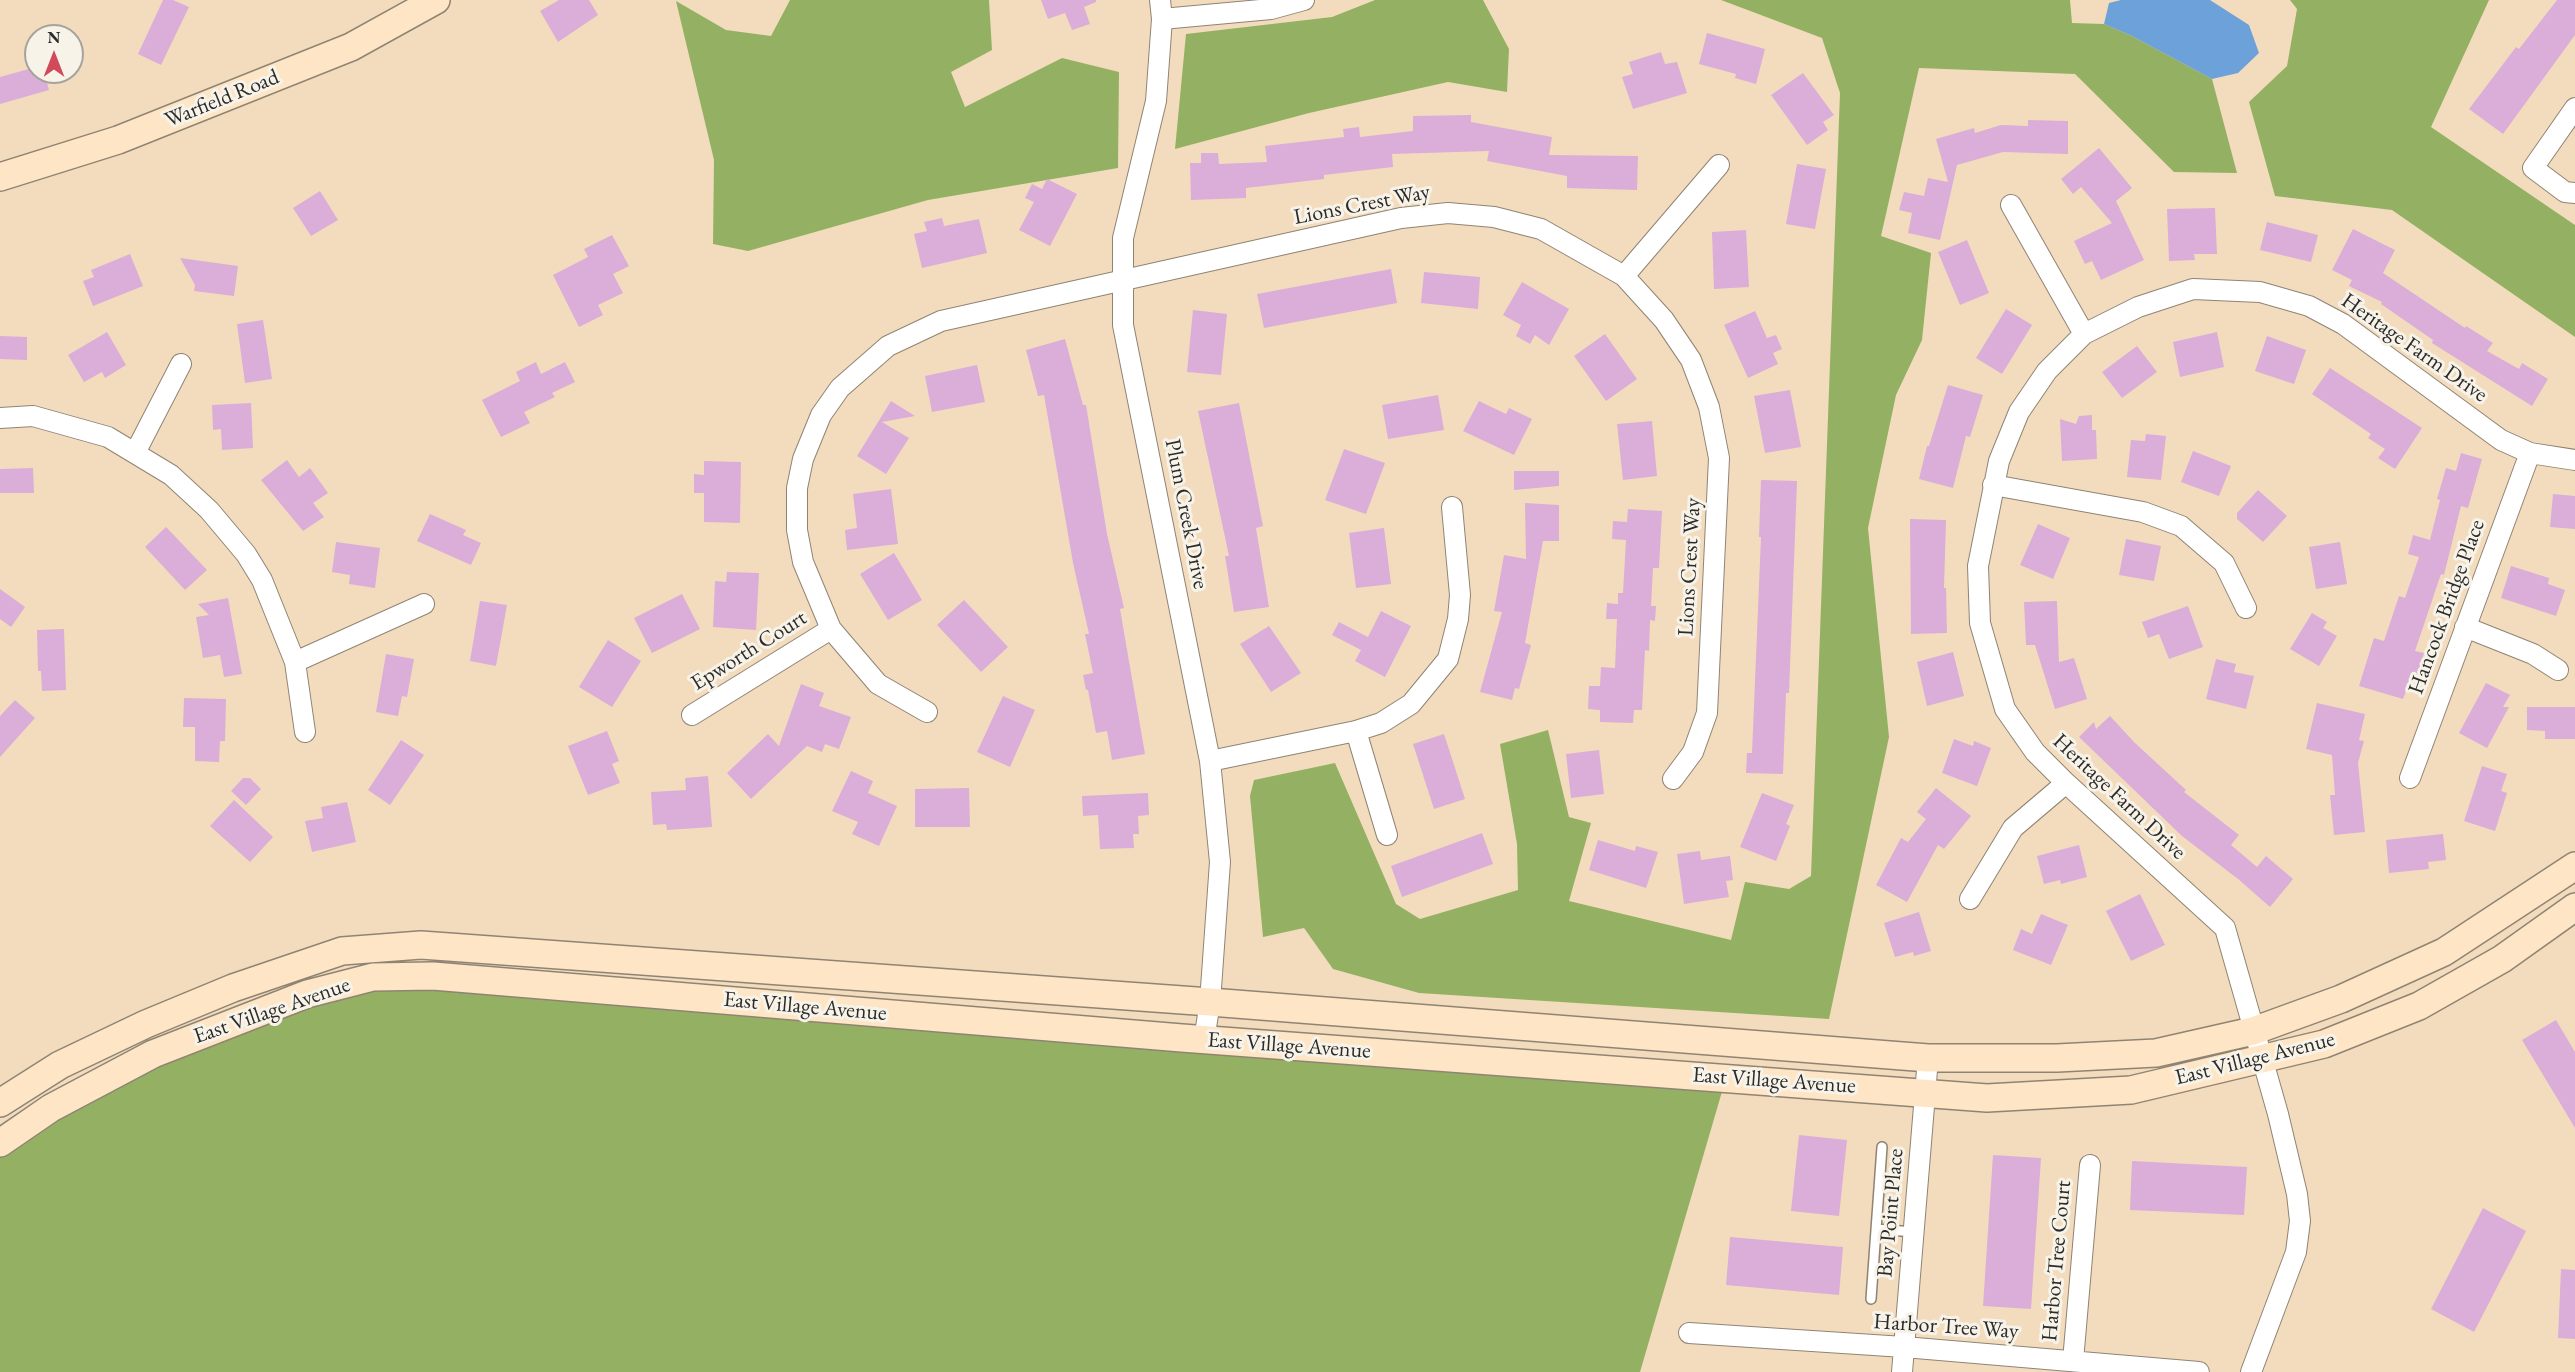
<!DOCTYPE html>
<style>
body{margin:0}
#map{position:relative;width:2575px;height:1372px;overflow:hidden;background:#f3dcbd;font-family:"EB Garamond",serif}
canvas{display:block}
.north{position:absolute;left:24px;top:24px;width:60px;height:60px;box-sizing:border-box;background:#f7f3e8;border:2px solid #a5a39c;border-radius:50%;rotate:0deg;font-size:16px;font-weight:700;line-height:24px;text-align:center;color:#2b2b2b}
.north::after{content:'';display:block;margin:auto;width:21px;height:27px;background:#d1495b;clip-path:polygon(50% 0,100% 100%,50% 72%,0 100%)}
</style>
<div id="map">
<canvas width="2575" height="1372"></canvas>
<div class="north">N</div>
</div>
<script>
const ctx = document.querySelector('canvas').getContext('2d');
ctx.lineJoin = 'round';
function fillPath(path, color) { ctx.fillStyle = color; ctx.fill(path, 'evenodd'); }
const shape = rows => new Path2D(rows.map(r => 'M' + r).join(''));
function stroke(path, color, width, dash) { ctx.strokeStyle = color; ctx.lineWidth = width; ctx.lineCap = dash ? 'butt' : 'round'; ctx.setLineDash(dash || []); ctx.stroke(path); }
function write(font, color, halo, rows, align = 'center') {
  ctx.font = font + ' "EB Garamond",serif'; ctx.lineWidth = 6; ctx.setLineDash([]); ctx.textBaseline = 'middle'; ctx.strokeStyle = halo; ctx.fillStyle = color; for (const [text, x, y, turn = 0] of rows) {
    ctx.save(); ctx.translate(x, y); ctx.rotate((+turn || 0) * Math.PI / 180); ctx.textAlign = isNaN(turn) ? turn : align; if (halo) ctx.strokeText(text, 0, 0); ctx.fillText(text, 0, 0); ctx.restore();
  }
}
const forest = shape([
 [790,0,989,0,992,50,951,72,965,107,1062,58,1119,72,1118,168,928,200,748,251,713,244,714,160,676,1,726,30,771,36],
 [1375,0,1483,0,1509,49,1507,92,1448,82,1309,113,1175,149,1186,34,1332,17],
 [1721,0,2070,0,2072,23,2104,24,2132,36,2212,79,2237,173,2174,172,2075,74,1919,68,1881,236,1931,253,1922,340,1896,395,1868,528,1889,737,1829,1019,1419,993,1333,969,1304,928,1263,937,1250,796,1254,780,1335,763,1396,904,1420,919,1518,890,1517,844,1500,744,1548,730,1569,817,1591,823,1569,901,1731,940,1745,882,1789,889,1811,876,1840,93,1822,38],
 [2290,0,2489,0,2431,127,2575,225,2575,337,2392,210,2275,196,2249,102,2287,66,2297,9],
 [373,977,1726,1078,1640,1372,0,1372,0,1143,51,1108]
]);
const water = shape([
 [2121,0,2210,0,2249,25,2259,53,2238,73,2212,79,2132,36,2104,24,2109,3]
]);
const building = shape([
 [163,0,173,0,189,7,161,65,138,54],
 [559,0,589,0,598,15,558,42,540,11],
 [1041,0,1096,0,1096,2,1084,7,1090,24,1072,30,1065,13,1048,19],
 [2557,0,2575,0,2575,35,2503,134,2469,109,2516,47,2519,49],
 [1707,33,1765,49,1756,84,1735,78,1736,74,1699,64],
 [1661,52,1665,64,1677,62,1687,93,1633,109,1622,77,1633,74,1629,62],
 [36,67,36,72,44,72,49,90,0,104,0,77],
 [1803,73,1834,115,1823,122,1828,130,1807,145,1771,95],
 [1471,115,1471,122,1552,137,1549,155,1638,156,1637,190,1567,188,1567,176,1487,161,1489,151,1392,154,1393,167,1324,175,1324,179,1246,188,1246,198,1191,200,1190,163,1201,163,1201,153,1218,153,1219,164,1267,162,1265,146,1344,137,1343,129,1359,127,1360,137,1413,131,1413,116],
 [2028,120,2068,121,2068,154,2003,152,1957,165,1940,240,1908,233,1912,213,1899,210,1904,192,1924,196,1928,178,1948,182,1936,139,1974,128,1975,133,2001,125,2028,126],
 [2099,148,2132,188,2116,201,2144,260,2101,280,2092,261,2085,264,2074,241,2112,223,2081,187,2073,194,2061,179],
 [1797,164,1826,169,1815,229,1786,224],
 [1047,179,1077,194,1050,246,1019,230,1034,202,1025,198,1032,184,1042,189],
 [320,191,338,220,311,236,293,208],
 [2215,208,2217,254,2194,254,2195,260,2169,261,2167,209],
 [942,218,944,226,979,219,987,253,922,268,914,234,927,231,924,222],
 [2267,222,2318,235,2311,262,2260,250],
 [2353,229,2395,250,2383,273,2465,328,2466,326,2493,343,2487,351,2519,369,2522,363,2548,379,2532,406,2432,343,2433,340,2381,304,2382,302,2349,286,2352,280,2332,270],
 [1746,230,1749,287,1714,289,1712,232],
 [612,235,629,266,613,274,623,293,598,305,603,315,579,327,553,275,588,257,584,249],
 [1967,240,1989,293,1960,305,1938,252],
 [130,254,143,286,93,306,83,281,94,277,91,270],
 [180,258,238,266,234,296,194,291,195,285],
 [1391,269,1397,303,1264,328,1257,294],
 [1424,272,1480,277,1478,309,1421,303],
 [1522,282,1569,309,1549,345,1535,335,1530,344,1516,336,1521,325,1503,315],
 [2006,309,2032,325,2002,374,1976,358],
 [1193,310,1227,314,1221,375,1187,372],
 [1755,311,1767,338,1776,335,1782,349,1773,353,1778,364,1748,378,1724,325],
 [263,320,272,379,245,383,237,324],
 [107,332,126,365,105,378,102,372,84,382,68,355],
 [2217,332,2224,367,2180,377,2173,342],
 [1605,334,1637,379,1606,401,1574,356],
 [0,336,27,337,27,360,0,359],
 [2267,336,2306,350,2294,384,2255,371],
 [1065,339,1083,405,1086,405,1107,534,1124,608,1120,609,1145,754,1112,760,1107,731,1096,733,1088,690,1086,690,1083,675,1093,673,1085,634,1089,634,1073,563,1044,395,1038,396,1026,350],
 [2137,346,2157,372,2122,398,2102,372],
 [536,362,541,374,565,362,575,382,552,393,555,397,524,412,530,423,501,437,482,400,520,381,516,372],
 [977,365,985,402,932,412,925,376],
 [2330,368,2422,428,2395,469,2378,458,2385,449,2368,438,2371,434,2312,394],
 [1948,385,1983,395,1970,437,1966,436,1953,488,1919,479,1927,446,1929,446],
 [1790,390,1801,447,1765,453,1754,396],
 [1438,395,1444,430,1388,439,1382,405],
 [891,401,915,416,882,422,909,438,886,474,857,456],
 [1479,401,1506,414,1509,408,1532,419,1514,455,1463,431],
 [251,403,253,448,222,450,221,429,213,430,212,405],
 [1239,403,1263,526,1256,528,1269,607,1234,612,1225,556,1229,556,1198,411],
 [2092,415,2092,430,2096,430,2097,459,2062,461,2060,419,2076,424,2079,416],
 [1652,421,1657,476,1623,480,1617,424],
 [2146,434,2166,436,2161,480,2127,477,2131,440,2145,441],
 [1344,449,1385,463,1366,514,1325,500],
 [2193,451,2231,466,2219,496,2181,482],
 [2461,453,2482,459,2468,508,2461,506,2444,575,2441,574,2415,651,2424,653,2416,679,2411,677,2403,699,2359,686,2374,638,2384,641,2399,596,2405,598,2419,557,2408,554,2413,535,2430,540,2440,500,2437,499,2446,468,2456,471],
 [287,460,299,477,310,468,328,493,313,503,324,517,303,531,261,480],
 [704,461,741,462,740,523,704,522,704,493,694,493,694,474,704,475],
 [33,468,34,493,0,493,0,469],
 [1514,471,1559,471,1559,486,1514,490],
 [1761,480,1797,481,1789,693,1786,693,1783,774,1746,773,1747,753,1752,753,1761,537,1759,537],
 [891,489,898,544,847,550,845,530,857,528,853,494],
 [2258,490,2287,516,2263,542,2237,519,2237,513],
 [2553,494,2575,496,2575,529,2550,527],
 [1525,503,1559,505,1559,541,1543,541,1525,643,1531,645,1519,689,1515,688,1512,700,1480,692,1502,612,1494,611,1504,555,1526,559],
 [1628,509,1662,511,1659,568,1653,568,1651,606,1656,606,1655,621,1650,620,1649,651,1645,650,1642,710,1634,710,1633,723,1600,722,1600,710,1588,709,1589,686,1600,686,1601,667,1615,668,1617,619,1606,619,1607,603,1618,604,1618,593,1623,593,1626,540,1612,539,1613,521,1627,522],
 [430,514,466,530,463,535,481,543,471,565,417,541],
 [1910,519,1946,520,1944,588,1946,588,1947,633,1911,634],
 [2038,524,2070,538,2053,579,2020,565],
 [166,527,207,570,185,590,145,547],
 [1384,528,1391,584,1356,588,1349,533],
 [2126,539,2161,546,2154,581,2119,575],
 [336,542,380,548,375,588,349,584,350,575,332,572],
 [2340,542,2347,584,2316,589,2309,547],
 [894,553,922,600,888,620,860,574],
 [2511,566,2549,578,2548,584,2565,590,2556,616,2501,598],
 [727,572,759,573,756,630,713,627,715,581,726,582],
 [0,589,25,607,11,627,0,619],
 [682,594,700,629,652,653,634,618],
 [228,598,242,674,224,677,220,655,203,658,196,617,209,615,198,604],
 [964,600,1008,647,981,672,937,625],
 [480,601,507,605,496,666,470,661],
 [2057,601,2059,662,2074,658,2087,699,2055,709,2035,645,2026,645,2024,602],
 [2188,606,2203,647,2169,659,2159,634,2148,638,2142,622],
 [1381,611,1411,626,1385,677,1355,661,1361,650,1332,635,1339,622,1368,637],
 [2312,613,2327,622,2323,628,2337,636,2319,666,2290,649],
 [1269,626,1301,673,1271,692,1240,644],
 [64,629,66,690,42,691,41,671,38,671,37,630],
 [608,640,641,661,612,707,579,687],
 [1953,652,1964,696,1927,706,1917,662],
 [386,654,414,659,407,697,402,696,398,716,376,712],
 [2216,659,2236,664,2234,672,2254,676,2246,709,2206,699],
 [2486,683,2510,695,2503,707,2509,707,2487,748,2459,733],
 [801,684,824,693,819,706,851,717,839,749,825,744,822,752,807,746,751,799,727,773,768,734,779,746],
 [1003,696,1035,710,1010,767,977,752],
 [184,698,226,699,225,741,220,741,219,762,195,761,195,727,183,727],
 [15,700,35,718,0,757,0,716],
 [2317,703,2365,714,2359,740,2364,741,2358,763,2365,832,2334,835,2330,795,2335,795,2332,755,2306,749],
 [2527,707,2575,707,2575,739,2545,739,2545,731,2527,730],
 [2110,716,2134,742,2186,790,2184,792,2239,835,2231,845,2257,867,2266,856,2293,879,2270,907,2238,879,2182,836,2079,737,2094,722,2096,729],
 [607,731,619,761,612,764,620,783,588,795,568,746],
 [1444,734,1465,799,1434,809,1413,744],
 [1954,739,1973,746,1974,741,1991,748,1977,786,1942,773],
 [401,740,424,755,390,805,368,790],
 [1599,750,1604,794,1571,798,1566,754],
 [2482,766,2507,774,2501,791,2507,793,2495,831,2464,821],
 [851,771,873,781,868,793,897,806,879,846,852,834,858,822,832,811],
 [708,776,712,827,667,830,666,824,653,825,651,792,686,790,685,778],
 [243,778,250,778,261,789,246,805,231,791],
 [969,788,970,827,915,827,915,789],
 [1936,788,1971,816,1944,849,1938,845,1907,902,1876,885,1901,838,1908,842,1926,819,1917,812],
 [1148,793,1149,815,1138,816,1139,834,1133,834,1134,848,1100,849,1098,815,1083,816,1082,796],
 [1762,793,1794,805,1786,824,1790,826,1776,861,1740,847],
 [234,800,273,837,250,862,210,826],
 [347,802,356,842,312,852,305,821,323,818,321,807],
 [1482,833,1493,864,1402,897,1391,866],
 [2443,834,2446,860,2428,862,2429,869,2389,873,2386,840],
 [1598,840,1635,851,1636,846,1658,852,1646,888,1589,870],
 [2079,845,2087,877,2061,884,2060,880,2044,884,2037,856],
 [1700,851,1701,860,1730,856,1733,880,1726,881,1729,897,1684,904,1677,854],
 [2140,894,2165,945,2131,961,2106,911],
 [1919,912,1931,951,1914,956,1913,952,1895,957,1884,923],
 [2041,914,2068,925,2051,965,2013,950,2021,929,2032,934],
 [2556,1020,2575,1052,2575,1128,2522,1040],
 [1799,1135,1847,1140,1839,1216,1791,1211],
 [1993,1155,2041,1158,2031,1309,1983,1306],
 [2132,1161,2247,1167,2244,1215,2130,1210],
 [2483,1208,2526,1231,2474,1332,2431,1309],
 [1730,1237,1843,1247,1839,1295,1726,1285],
 [2561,1269,2575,1270,2575,1339,2558,1338]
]);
const lane = shape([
 [1876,1229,1914,1232],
 [1871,1299,1882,1147]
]);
const street = shape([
 [1160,0,1162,19,1156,101,1123,238,1123,325,1210,761,1220,862,1210,1002,1204,1040],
 [1162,19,1271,9,1304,0],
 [2575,108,2533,168,2565,192,2575,193],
 [2011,205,2084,334],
 [1624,276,1719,165],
 [0,418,33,416,108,437,171,475,209,510,246,554,262,580,295,662,305,732],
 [135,453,181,364],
 [1993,485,2143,512,2181,526,2224,563,2246,608],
 [2465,627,2533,654,2558,670],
 [295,662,424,604],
 [927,712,878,684,831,629,803,562,797,530,797,488,803,459,821,415,840,388,888,346,941,321,1401,218,1448,213,1494,217,1541,229,1624,276,1664,320,1691,360,1709,407,1719,458,1707,713,1693,752,1673,779],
 [692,715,831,629],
 [1356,731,1387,835],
 [1210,761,1356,731,1381,723,1411,704,1448,659,1458,619,1460,595,1452,507],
 [2410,778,2530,453],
 [1970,899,2013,828,2066,783],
 [1689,1333,1904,1347,2199,1372],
 [2073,1361,2090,1165],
 [1902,1372,1928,1058],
 [2251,1372,2296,1252,2300,1221,2297,1194,2278,1114,2225,928,2066,783,2035,752,2005,709,1980,623,1978,566,1999,461,2019,412,2047,371,2084,334,2138,307,2193,289,2260,292,2309,306,2343,324,2501,440,2530,453,2575,460]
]);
const secondary = shape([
 [0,177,118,140,351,47,436,0],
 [0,1103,60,1065,146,1024,233,988,342,951,421,945,1210,1002,1928,1058,2057,1058,2156,1053,2253,1031,2341,999,2444,952,2575,866],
 [0,1143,51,1108,153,1054,307,994,373,977,433,976,1182,1038,1987,1098,2131,1090,2324,1044,2419,1006,2502,959,2575,907]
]);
const streetNames = [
 ["Warfield Road",222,99,-22],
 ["Lions Crest Way",1362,205,-11],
 ["Heritage Farm Drive",2414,348,35],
 ["Plum Creek Drive",1186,514,79],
 ["Lions Crest Way",1690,567,-87],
 ["Hancock Bridge Place",2447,607,-70],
 ["Epworth Court",749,651,-32],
 ["Heritage Farm Drive",2119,797,43],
 ["East Village Avenue",805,1007,5],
 ["East Village Avenue",272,1011,-19],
 ["East Village Avenue",1289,1046,4],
 ["East Village Avenue",2255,1059,-14],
 ["East Village Avenue",1774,1081,4],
 ["Bay Point Place",1891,1213,-85],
 ["Harbor Tree Court",2057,1261,-85],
 ["Harbor Tree Way",1946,1327,4]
];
fillPath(forest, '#94b163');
fillPath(water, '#6ca1d9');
fillPath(building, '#daaed8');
stroke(lane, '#8f8474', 12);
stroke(street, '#8f8474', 22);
stroke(secondary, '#8f8474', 30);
stroke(lane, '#fff', 9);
stroke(street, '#fff', 20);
stroke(secondary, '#fde5c5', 27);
write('22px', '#2b2b2b', '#f7f3e8', streetNames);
</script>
